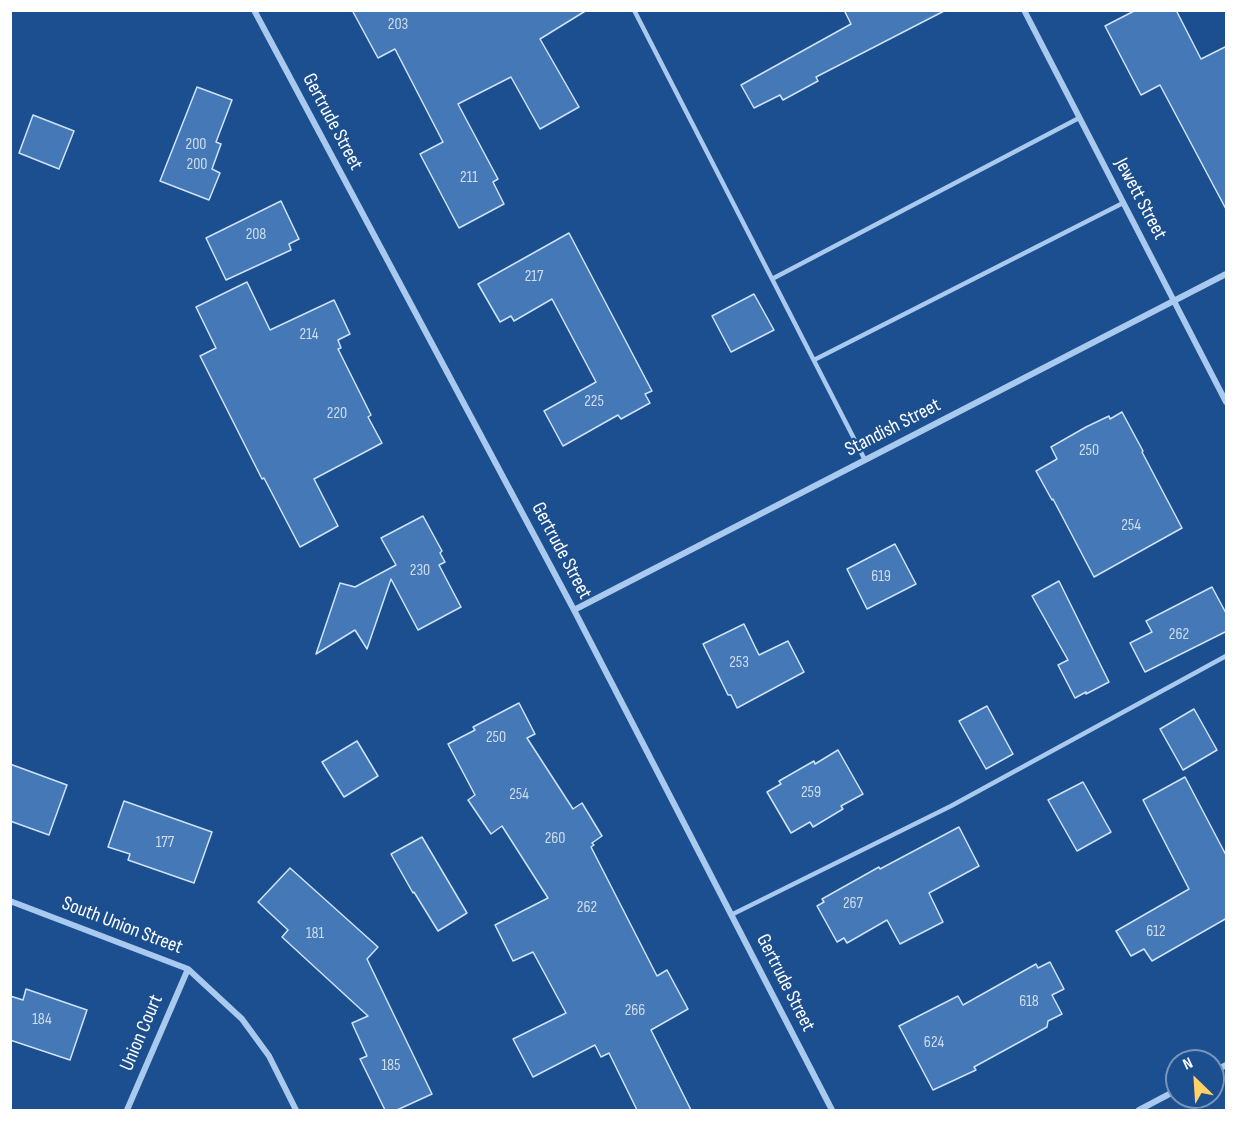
<!DOCTYPE html>
<style>
body{margin:0}
#map{position:relative;width:1237px;height:1121px;overflow:hidden;background:#1b4f8f;font-family:"Sofia Sans Condensed",sans-serif}
canvas{display:block}
.frame{position:absolute;inset:0;border:12px solid #fff;pointer-events:none}
.north{position:absolute;left:1165px;top:1049px;width:60px;height:60px;box-sizing:border-box;background:#1b4f8f;border:2px solid #7695bc;border-radius:50%;rotate:335deg;font-size:16px;font-weight:700;line-height:24px;text-align:center;color:#fff}
.north::after{content:'';display:block;margin:auto;width:21px;height:27px;background:#ffd166;clip-path:polygon(50% 0,100% 100%,50% 72%,0 100%)}
</style>
<div id="map">
<canvas width="1237" height="1121"></canvas>
<div class="frame"></div>
<div class="north">N</div>
</div>
<script>
const ctx = document.querySelector('canvas').getContext('2d');
ctx.lineJoin = 'round';
function fillPath(path, color) { ctx.fillStyle = color; ctx.fill(path, 'evenodd'); }
const shape = rows => new Path2D(rows.map(r => 'M' + r).join(''));
function stroke(path, color, width, dash) { ctx.strokeStyle = color; ctx.lineWidth = width; ctx.lineCap = dash ? 'butt' : 'round'; ctx.setLineDash(dash || []); ctx.stroke(path); }
function write(font, color, halo, rows, align = 'center') {
  ctx.font = font + ' "Sofia Sans Condensed",sans-serif'; ctx.lineWidth = 4.5; ctx.setLineDash([]); ctx.textBaseline = 'middle'; ctx.strokeStyle = halo; ctx.fillStyle = color; for (const [text, x, y, turn = 0] of rows) {
    ctx.save(); ctx.translate(x, y); ctx.rotate((+turn || 0) * Math.PI / 180); ctx.textAlign = isNaN(turn) ? turn : align; if (halo) ctx.strokeText(text, 0, 0); ctx.fillText(text, 0, 0); ctx.restore();
  }
}
const building = shape([
 [352,10,587,10,540,39,579,107,540,129,511,77,458,104,498,179,493,182,504,204,459,228,420,154,443,142,395,49,378,58,352,10],
 [844,10,946,10,816,77,818,81,783,100,780,95,754,108,741,85,851,24,844,10],
 [1136,10,1176,10,1201,59,1227,46,1227,211,1160,85,1141,95,1105,26,1136,10],
 [197,87,232,100,216,142,221,144,212,169,220,173,209,200,160,181,197,87],
 [33,115,74,131,59,169,19,153,33,115],
 [281,201,299,239,289,244,291,250,226,280,206,238,281,201],
 [569,233,652,391,645,394,650,403,621,419,618,415,563,446,544,411,596,382,552,299,514,321,511,316,500,322,478,284,569,233],
 [247,282,270,330,334,300,350,334,338,340,341,348,338,349,371,415,368,417,382,443,314,479,338,526,300,547,264,478,262,479,200,356,216,348,196,307,247,282],
 [754,294,774,330,731,352,712,316,754,294],
 [1122,412,1143,451,1142,452,1182,528,1094,577,1053,499,1052,500,1036,471,1057,459,1051,447,1086,427,1109,416,1110,419,1122,412],
 [423,516,442,551,440,553,445,562,439,565,461,607,418,630,391,579,367,649,355,630,316,654,340,583,355,587,396,565,381,538,423,516],
 [895,544,916,584,867,609,847,569,895,544],
 [1059,581,1109,682,1086,694,1086,692,1075,698,1058,665,1068,660,1032,596,1059,581],
 [1212,587,1227,615,1227,631,1145,672,1130,643,1152,632,1146,621,1212,587],
 [744,624,759,655,788,641,804,672,737,708,731,695,728,695,703,644,744,624],
 [519,703,535,734,527,738,573,809,582,803,602,836,592,843,594,845,591,847,657,976,667,970,688,1009,651,1030,691,1110,637,1110,609,1053,601,1057,595,1045,533,1077,513,1039,566,1013,533,952,513,961,495,925,548,898,502,826,491,834,468,800,475,795,448,744,475,730,473,727,519,703],
 [987,706,1013,754,986,769,959,721,987,706],
 [1194,709,1217,750,1183,770,1160,729,1194,709],
 [357,741,378,776,344,797,322,762,357,741],
 [838,750,863,794,841,806,843,809,813,827,810,822,791,833,767,792,781,784,779,781,814,761,815,764,838,750],
 [10,764,67,785,49,835,10,821,10,764],
 [1185,777,1227,857,1227,918,1152,961,1144,949,1131,956,1116,931,1189,889,1143,800,1185,777],
 [1083,782,1111,832,1077,851,1048,800,1083,782],
 [124,801,212,832,194,883,128,860,130,854,108,847,124,801],
 [959,827,979,866,929,893,943,922,900,944,887,920,847,943,844,938,837,942,817,906,824,902,822,899,879,867,880,869,959,827],
 [422,837,467,913,438,931,414,892,413,893,391,854,422,837],
 [290,868,378,947,367,959,432,1094,397,1110,385,1110,360,1059,367,1056,352,1023,368,1016,282,937,288,930,258,902,290,868],
 [1050,962,1064,989,1052,995,1062,1014,1048,1021,1047,1027,974,1067,976,1070,933,1090,899,1026,958,996,963,1005,1036,964,1038,968,1050,962],
 [26,989,87,1010,70,1060,10,1040,10,996,23,1000,26,989]
]);
const lane = shape([
 [634,10,865,460],
 [772,279,1079,118],
 [814,360,1123,203],
 [731,915,951,806,1226,656]
]);
const street = shape([
 [254,10,574,610,832,1110],
 [1024,10,1226,402],
 [574,610,1226,274],
 [10,901,188,969,242,1019,269,1056,296,1110],
 [1213,1072,1226,1065],
 [127,1110,188,969],
 [1139,1110,1177,1090]
]);
const numberNames = [
 ["203",398,25],
 ["200",196,145],
 ["200",197,165],
 ["211",469,178],
 ["208",256,235],
 ["217",534,277],
 ["214",309,335],
 ["225",594,402],
 ["220",337,414],
 ["250",1089,451],
 ["254",1131,526],
 ["230",420,571],
 ["619",881,577],
 ["262",1179,635],
 ["253",739,663],
 ["250",496,738],
 ["259",811,793],
 ["254",519,795],
 ["260",555,839],
 ["177",165,843],
 ["267",853,904],
 ["262",587,908],
 ["612",1156,932],
 ["181",315,934],
 ["618",1029,1002],
 ["266",635,1011],
 ["184",42,1020],
 ["624",934,1043],
 ["185",391,1066]
];
const streetNames = [
 ["Gertrude Street",332,122,62],
 ["Jewett Street",1140,199,62],
 ["Standish Street",893,428,-27],
 ["Gertrude Street",561,551,62],
 ["South Union Street",122,926,21],
 ["Gertrude Street",785,983,63],
 ["Union Court",142,1033,-67]
];
fillPath(building, '#4478b7');
stroke(building, '#cfe3fa', 1.5);
stroke(lane, '#a9c9ee', 4.5);
stroke(street, '#a9c9ee', 6);
write('16px', '#d0dded', null, numberNames);
write('20px', '#fff', '#1b4f8f', streetNames);
</script>
